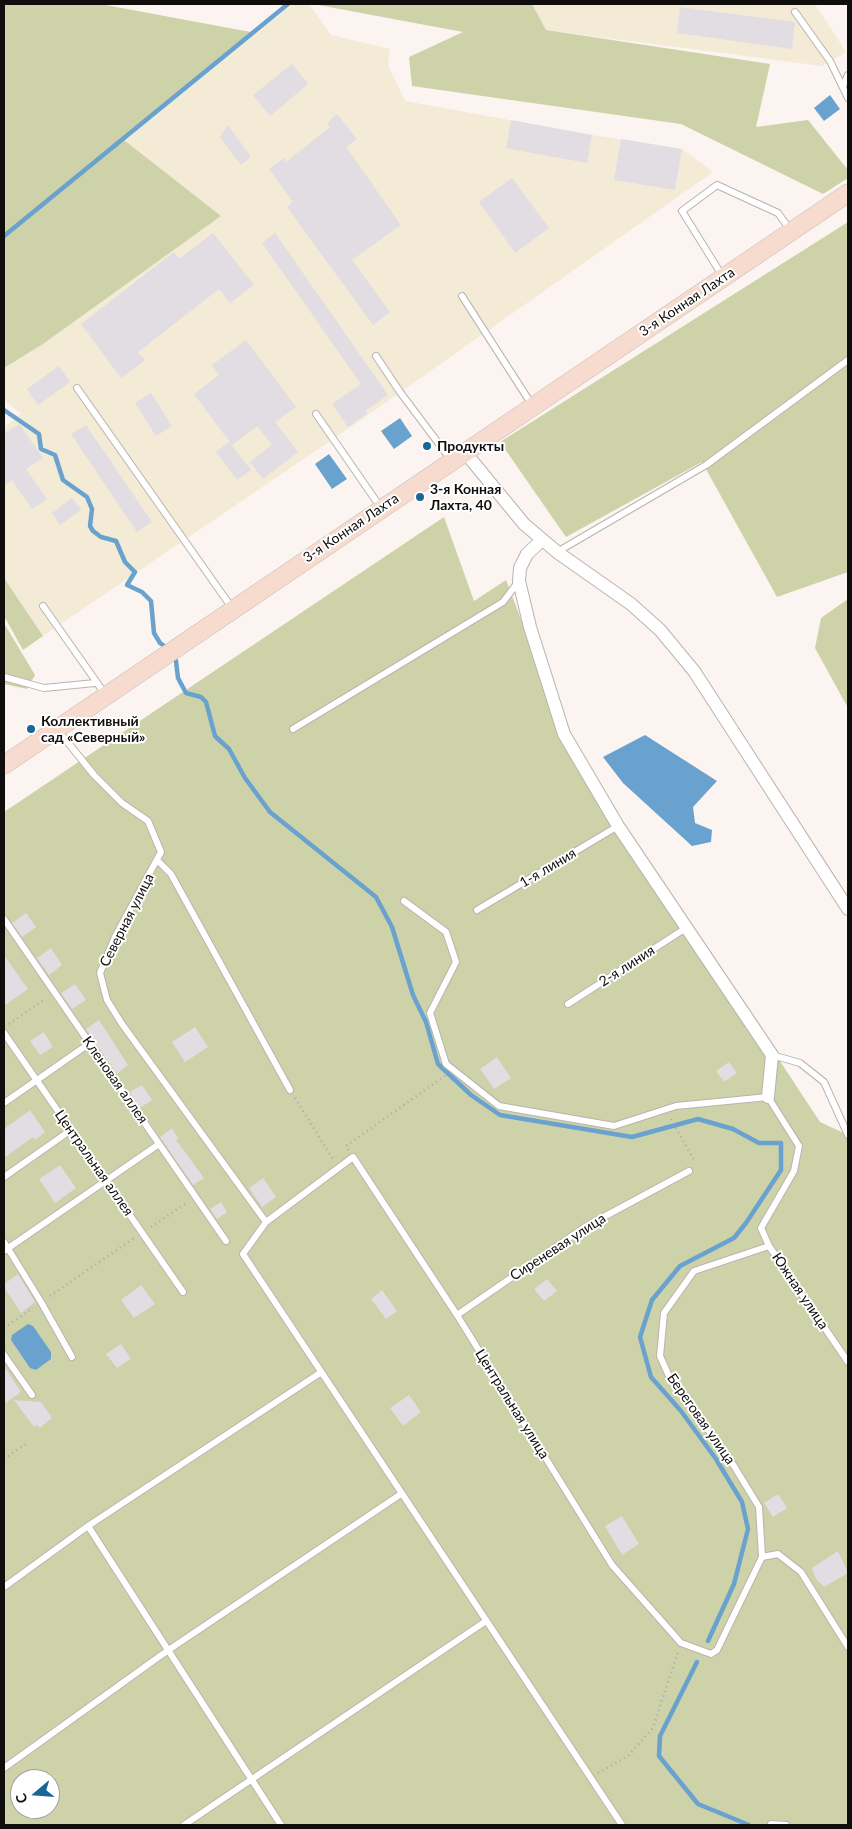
<!DOCTYPE html>
<meta charset="utf-8">
<style>
body{margin:0}
#map{position:relative;width:852px;height:1829px;overflow:hidden;background:#fbf4f0;font-family:Lato,sans-serif}
canvas{display:block}
.frame{position:absolute;inset:0;border:5px solid #100e0d;pointer-events:none}
.north{position:absolute;left:10px;top:1769px;width:50px;height:50px;box-sizing:border-box;background:#fff;border:1px solid #9f9f9e;border-radius:50%;rotate:252deg;font-size:14px;font-weight:700;line-height:20px;text-align:center;color:#100e0d}
.north::after{content:'';display:block;margin:auto;width:18px;height:22px;background:#196698;clip-path:polygon(50% 0,100% 100%,50% 72%,0 100%)}
</style>
<div id="map">
<canvas width="852" height="1829"></canvas>
<div class="frame"></div>
<div class="north">С</div>
</div>
<script>
const ctx = document.querySelector('canvas').getContext('2d');
ctx.lineJoin = 'round';
function fillPath(path, color) { ctx.fillStyle = color; ctx.fill(path, 'evenodd'); }
const shape = rows => new Path2D(rows.map(r => 'M' + r).join(''));
function stroke(path, color, width, dash) { ctx.strokeStyle = color; ctx.lineWidth = width; ctx.lineCap = dash ? 'butt' : 'round'; ctx.setLineDash(dash || []); ctx.stroke(path); }
function write(font, color, halo, rows, align = 'center') {
  ctx.font = font + ' Lato,sans-serif'; ctx.lineWidth = 4; ctx.setLineDash([]); ctx.textBaseline = 'middle'; ctx.strokeStyle = halo; ctx.fillStyle = color; for (const [text, x, y, turn = 0] of rows) {
    ctx.save(); ctx.translate(x, y); ctx.rotate((+turn || 0) * Math.PI / 180); ctx.textAlign = isNaN(turn) ? turn : align; if (halo) ctx.strokeText(text, 0, 0); ctx.fillText(text, 0, 0); ctx.restore();
  }
}
const industrial = shape([
 [293,4,309,4,331,35,390,49,388,65,405,101,592,135,682,149,713,172,358,422,43,636,4,578,4,427,21,414,4,399,4,368,43,344,221,216,124,140],
 [532,4,815,4,846,52,822,66,545,30]
]);
const green = shape([
 [4,4,100,4,256,33,124,140,221,216,43,344,4,368],
 [313,4,532,4,546,30,770,64,756,127,808,120,848,170,848,178,823,194,681,124,412,86,409,57,463,32],
 [848,222,848,572,777,597,702,462,566,537,500,442],
 [444,517,474,601,506,580,564,732,820,1122,848,1135,848,1825,4,1825,4,812],
 [20,1779,50,1779,50,1809,20,1809],
 [4,578,43,636,23,650,4,616],
 [848,599,848,708,815,648,821,618],
 [4,623,35,675,27,689,4,684]
]);
const water = shape([
 [830,95,840,109,824,121,814,108],
 [400,418,412,436,394,449,381,431],
 [329,454,347,479,332,489,315,464],
 [645,735,717,781,693,807,695,823,712,830,711,842,692,846,623,783,603,757],
 [28,1324,33,1326,51,1352,51,1359,36,1370,30,1368,11,1340,12,1335]
]);
const stream = shape([
 [4,236,288,4],
 [4,410,39,434,41,449,55,455,63,480,87,497,92,509,90,526,93,531,101,537,116,541,125,562,135,572,127,585,142,592,151,601,154,633,160,643,169,649],
 [173,655,176,661,178,678,186,693,201,697,206,702,215,736,229,749,245,778,270,812,376,897,392,927,413,995,426,1022,438,1064,471,1095,500,1115,632,1137,698,1119,733,1129,759,1143,781,1143,781,1170,746,1223,734,1238,680,1266,652,1300,640,1337,651,1377,681,1411,716,1459,742,1502,748,1529,734,1584,708,1641],
 [697,1662,660,1736,659,1756,698,1804,749,1825]
]);
const building = shape([
 [680,7,795,22,792,49,677,33],
 [292,64,308,84,270,116,253,95],
 [337,114,357,139,346,147,401,225,352,260,390,312,373,325,287,207,293,202,269,169,284,158,286,162,330,127,327,123],
 [511,120,592,135,587,163,506,148],
 [228,125,251,157,241,165,220,137],
 [621,139,682,149,675,190,614,180],
 [512,178,549,228,515,253,479,202],
 [213,233,254,285,230,303,219,289,138,352,145,360,121,378,81,324,174,252,179,259],
 [275,233,388,395,365,411,367,414,348,427,332,404,361,384,262,243],
 [246,340,296,407,275,422,298,452,263,479,250,462,272,445,257,426,232,445,194,394,219,375,212,365],
 [59,366,70,382,38,405,27,389],
 [151,393,172,426,156,436,135,403],
 [19,424,43,458,26,469,47,499,32,509,12,480,4,486,4,434],
 [86,425,152,522,137,532,71,434],
 [229,442,251,470,237,480,216,452],
 [72,498,81,510,60,525,52,513],
 [26,913,36,927,22,937,12,923],
 [51,948,62,965,49,975,37,958],
 [4,955,28,989,4,1006],
 [75,984,86,1000,72,1009,61,993],
 [99,1020,128,1065,117,1074,86,1029],
 [195,1027,208,1047,185,1062,172,1042],
 [44,1032,53,1047,40,1055,30,1041],
 [497,1057,511,1078,494,1089,480,1069],
 [729,1062,737,1073,724,1082,716,1071],
 [142,1085,152,1100,140,1108,130,1092],
 [30,1110,45,1132,35,1140,33,1137,4,1158,4,1129],
 [172,1128,178,1138,176,1140,204,1178,193,1185,160,1137],
 [60,1165,76,1188,55,1203,39,1179],
 [263,1178,276,1197,262,1207,249,1188],
 [221,1202,227,1212,217,1219,210,1209],
 [18,1274,35,1302,21,1313,4,1287,4,1284],
 [547,1279,557,1291,544,1301,534,1289],
 [141,1285,155,1304,134,1318,121,1300],
 [382,1290,397,1311,386,1319,371,1299],
 [121,1344,131,1359,117,1368,106,1354],
 [4,1366,21,1392,4,1404],
 [409,1395,421,1412,403,1426,390,1408],
 [14,1400,41,1402,52,1418,40,1428,37,1425,34,1427],
 [778,1494,787,1508,773,1517,764,1503],
 [622,1516,639,1544,622,1555,605,1526],
 [838,1551,848,1573,824,1587,816,1579,812,1568]
]);
const path = shape([
 [9,1024,45,999],
 [295,1098,333,1159],
 [671,1119,695,1162],
 [348,1150,346,1146,446,1075],
 [151,1227,188,1202],
 [50,1296,134,1238],
 [4,1328,33,1308],
 [4,1459,27,1443],
 [598,1773,628,1756,653,1728,678,1652]
]);
const service = shape([
 [795,12,830,61,848,98],
 [843,86,848,75],
 [723,277,682,211,717,185,778,213,791,231],
 [462,296,532,405],
 [376,356,400,392,451,460],
 [77,388,232,608],
 [316,414,381,508],
 [557,552,706,465,848,360],
 [43,606,105,694],
 [4,677,44,688,95,683],
 [57,729,94,775,122,803,148,821,161,852,115,937,100,973,107,1000,122,1024,266,1222],
 [293,729,503,602,519,581],
 [157,860,171,874,290,1090],
 [404,901,446,932,456,962,430,1013,446,1064,499,1106,614,1126,676,1106,768,1097,799,1146,794,1171,761,1228,769,1246,694,1271,664,1313,660,1356,668,1374,734,1466,759,1507,762,1557,717,1650,711,1654,681,1643,612,1565,457,1315,353,1157,266,1222,243,1254,622,1825],
 [477,910,618,826],
 [4,919,226,1241],
 [568,1004,686,928],
 [4,1033,183,1292],
 [772,1055,800,1063,824,1082,848,1135],
 [4,1103,90,1043],
 [4,1177,71,1130],
 [4,1242,41,1302,72,1357],
 [769,1246,848,1362],
 [4,1251,159,1144],
 [457,1315,585,1227,689,1171],
 [4,1355,32,1395],
 [88,1526,281,1825],
 [762,1557,778,1554,801,1572,848,1647],
 [4,1587,88,1526,320,1373],
 [4,1768,167,1651,401,1494],
 [771,1824,786,1825],
 [184,1825,486,1621]
]);
const minor = shape([
 [464,451,524,524,557,552,631,604,660,630,694,671,848,909],
 [542,540,527,554,520,568,519,581,530,627,564,734,618,826,772,1055,768,1097]
]);
const secondary = shape([
 [4,765,848,193]
]);
const markers = [
 [427,446,5,"#196698"],
 [420,497,5,"#196698"],
 [31,729,5,"#196698"]
];
const streetNames = [
 ["3-я Конная Лахта",687,302,-34],
 ["3-я Конная Лахта",351,528,-34],
 ["1-я линия",548,868,-31],
 ["Северная улица",127,920,-63],
 ["2-я линия",627,966,-33],
 ["Кленовая аллея",115,1080,55],
 ["Центральная аллея",94,1163,55],
 ["Сиреневая улица",558,1247,-33],
 ["Южная улица",800,1291,56],
 ["Центральная улица",512,1404,58],
 ["Береговая улица",701,1419,55]
];
const poiNames = [
 ["Продукты",437,446],
 ["3-я Конная",430,489],
 ["Лахта, 40",430,505],
 ["Коллективный",41,721],
 ["сад «Северный»",41,737]
];
fillPath(industrial, '#f3ebd5');
fillPath(green, '#cdd2a8');
fillPath(water, '#69a2cf');
stroke(stream, '#69a2cf', 4.5);
fillPath(building, '#e1dde3');
stroke(service, '#bab3af', 8);
stroke(minor, '#bab3af', 14);
stroke(secondary, '#bab3af', 19);
stroke(path, '#aea9a6', 2.5, [1, 4]);
stroke(service, '#fff', 6);
stroke(minor, '#fff', 12);
stroke(secondary, '#f7dbce', 18);
for (const [x, y, r, color] of markers) { const dot = new Path2D(); dot.arc(x, y, r, 0, 2 * Math.PI); ctx.fillStyle = color; ctx.fill(dot); stroke(dot, '#fff', 2); }
write('14px', '#100e0d', '#fff', streetNames);
write('bold 14px', '#100e0d', '#fff', poiNames, 'left');
</script>
